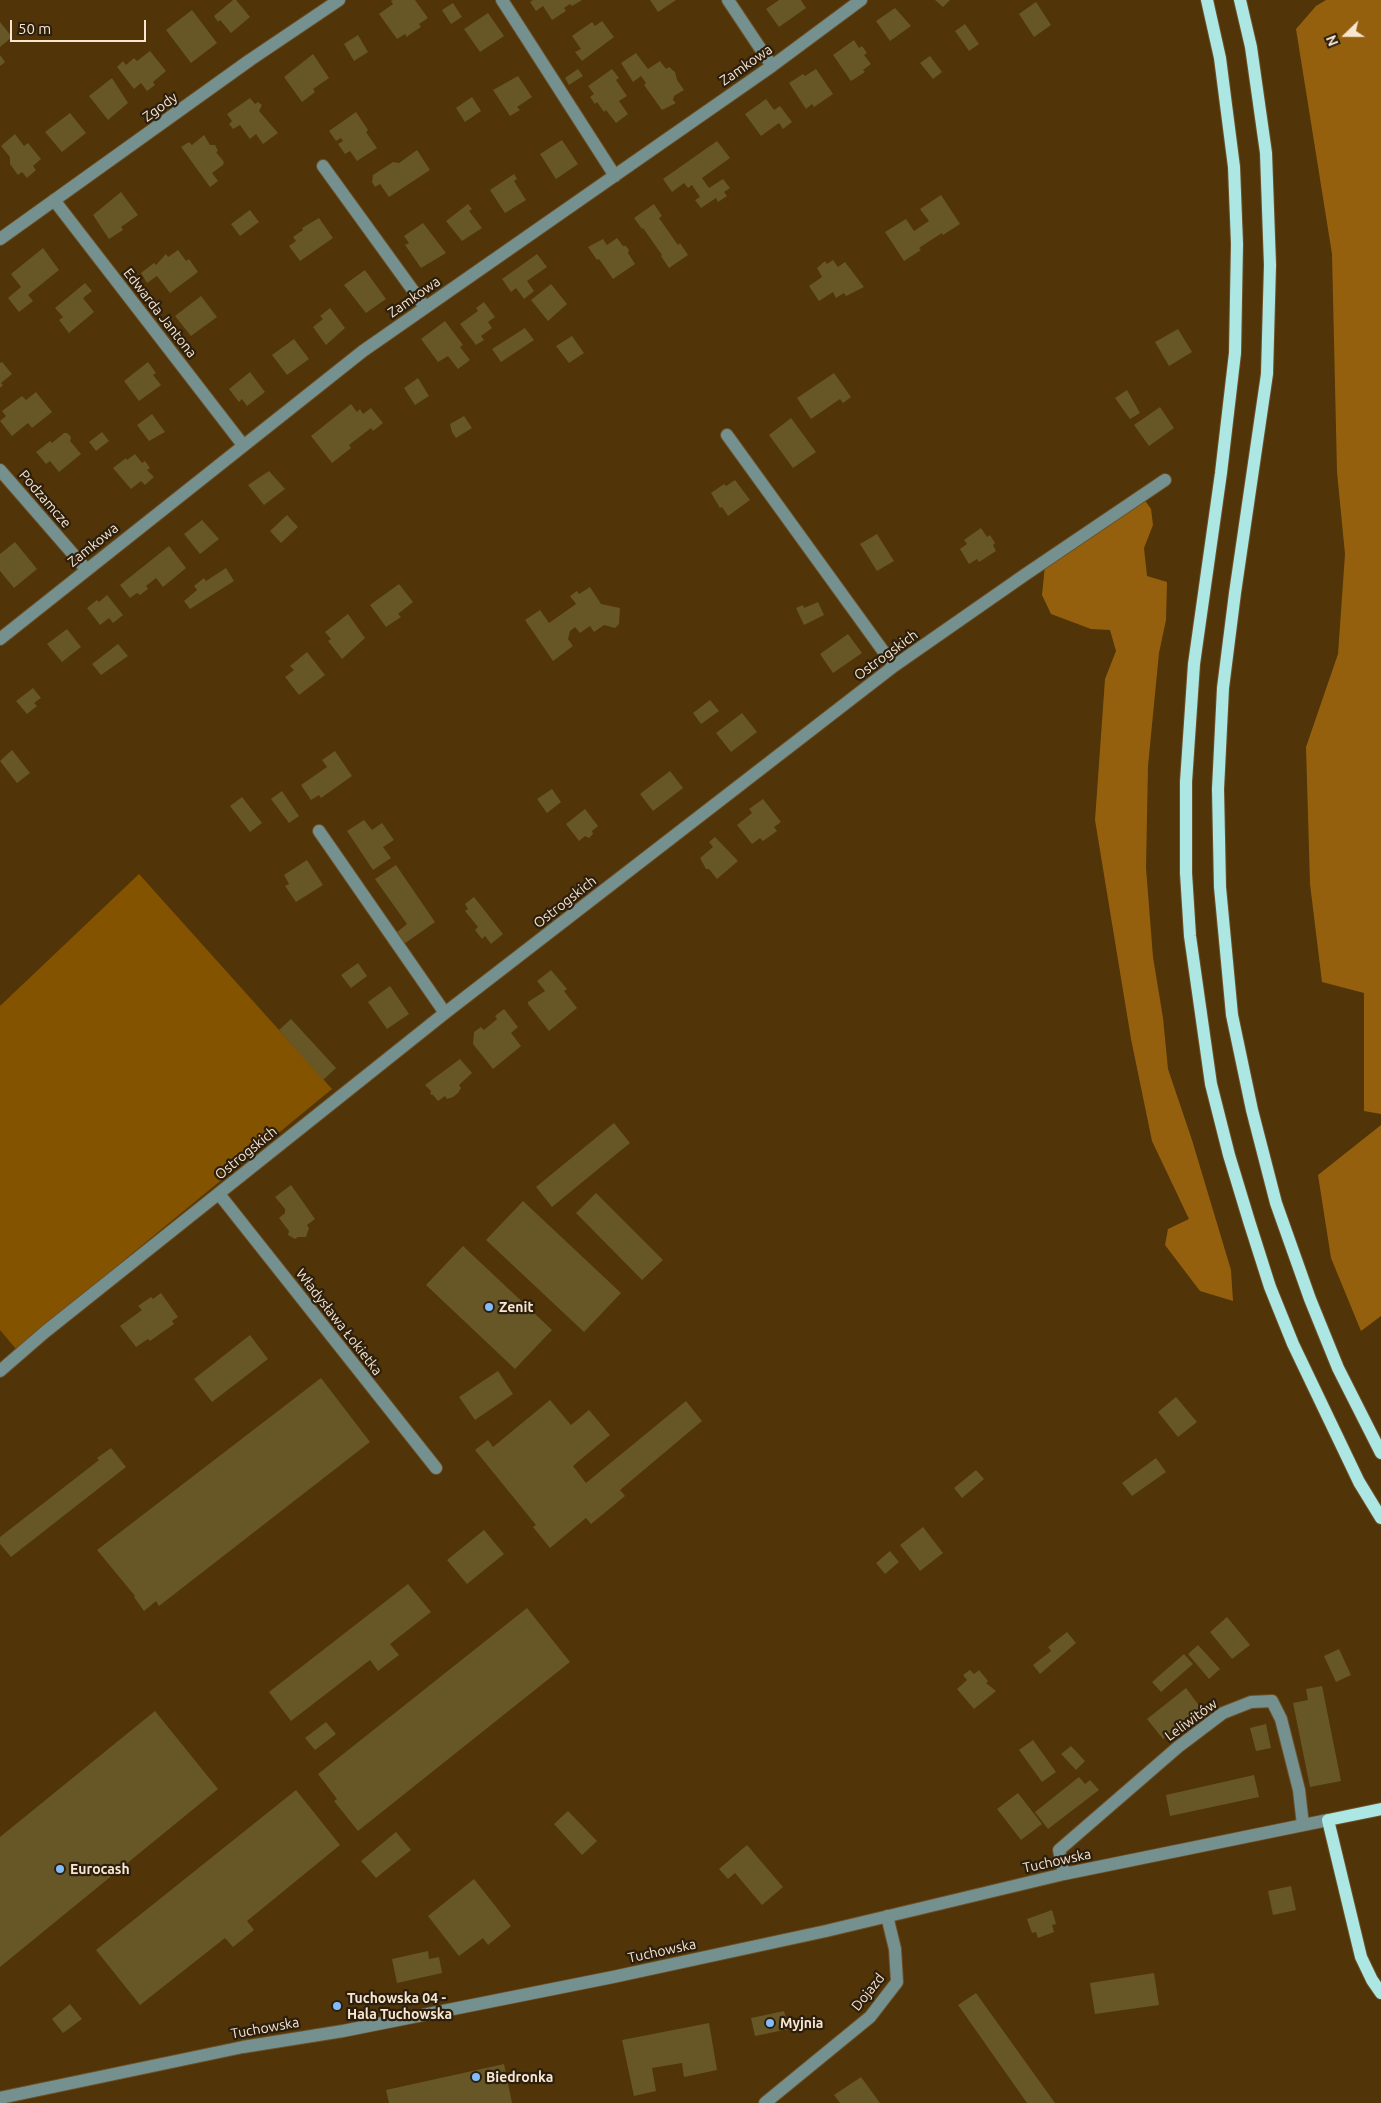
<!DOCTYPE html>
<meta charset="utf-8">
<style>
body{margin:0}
#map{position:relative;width:1381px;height:2103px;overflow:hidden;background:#513407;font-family:Ubuntu,sans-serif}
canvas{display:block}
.north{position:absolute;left:1321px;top:10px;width:50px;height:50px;-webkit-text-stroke:4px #2c1f0e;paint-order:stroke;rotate:248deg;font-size:14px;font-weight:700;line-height:20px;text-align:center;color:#f8e6d0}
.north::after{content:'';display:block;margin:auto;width:18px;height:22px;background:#f8e6d0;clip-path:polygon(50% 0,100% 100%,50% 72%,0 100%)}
.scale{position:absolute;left:10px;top:20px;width:136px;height:22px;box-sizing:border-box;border:2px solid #f8e6d0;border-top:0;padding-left:6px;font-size:15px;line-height:18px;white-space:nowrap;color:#f8e6d0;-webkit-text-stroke:4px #2c1f0e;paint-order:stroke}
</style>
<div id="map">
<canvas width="1381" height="2103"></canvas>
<div class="north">N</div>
<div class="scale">50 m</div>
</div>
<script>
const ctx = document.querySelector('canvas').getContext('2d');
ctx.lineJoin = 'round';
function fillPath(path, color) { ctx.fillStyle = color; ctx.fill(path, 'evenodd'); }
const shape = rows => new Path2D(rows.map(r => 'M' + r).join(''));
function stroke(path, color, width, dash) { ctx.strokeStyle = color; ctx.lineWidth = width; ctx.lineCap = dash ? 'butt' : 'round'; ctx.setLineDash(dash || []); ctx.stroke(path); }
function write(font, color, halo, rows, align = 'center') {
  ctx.font = font + ' Ubuntu,sans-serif'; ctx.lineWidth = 4.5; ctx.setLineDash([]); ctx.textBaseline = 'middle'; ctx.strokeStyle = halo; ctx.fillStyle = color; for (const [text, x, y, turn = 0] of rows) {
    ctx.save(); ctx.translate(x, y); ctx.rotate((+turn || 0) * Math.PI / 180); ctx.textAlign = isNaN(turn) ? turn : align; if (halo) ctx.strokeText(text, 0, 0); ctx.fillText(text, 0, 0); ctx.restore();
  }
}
const green = shape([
 [139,874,332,1089,16,1349,0,1330,0,1006]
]);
const forest = shape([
 [1326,0,1381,0,1381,1114,1364,1111,1364,993,1322,982,1310,884,1306,747,1338,654,1345,554,1337,472,1332,254,1296,29,1316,6],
 [1144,499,1151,509,1153,525,1144,548,1147,576,1167,582,1166,620,1159,653,1148,766,1146,868,1153,957,1163,1018,1168,1069,1192,1140,1231,1270,1233,1301,1200,1291,1165,1245,1168,1229,1189,1219,1152,1141,1131,1039,1095,820,1105,679,1116,651,1110,630,1091,629,1051,614,1042,595,1045,565],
 [1381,1125,1381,1316,1361,1331,1331,1258,1318,1175]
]);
const building = shape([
 [233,0,236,0,250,17,231,33,220,20,218,22,214,16],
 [393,0,415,0,428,18,419,24,421,27,409,35,407,37,405,34,397,39,379,14,393,4,391,1],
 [533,0,582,0,572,6,570,4,564,8,566,11,552,20,543,6,536,11,530,2],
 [650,0,676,0,658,12],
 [779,0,801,0,806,8,779,27,766,9],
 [935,0,950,0,943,7],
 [1036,2,1051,25,1034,37,1019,14],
 [453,3,462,17,451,24,442,10],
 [895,8,911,26,890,41,876,21],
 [192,10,217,43,191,63,166,30],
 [488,13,504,36,480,52,464,29],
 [602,21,614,37,582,61,575,52,581,49,572,36,592,22,595,26],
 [0,22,12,37,0,47],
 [965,24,979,44,969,51,955,31],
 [358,35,368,52,354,61,344,44],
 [854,40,859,48,862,46,867,53,864,55,871,64,863,70,865,72,851,81,833,55],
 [150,51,166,71,153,82,155,85,147,91,141,83,134,89,117,67,123,61,126,65,134,58,137,61],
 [636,53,648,69,660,61,666,69,669,67,675,72,677,80,684,90,674,96,673,100,676,103,662,110,644,85,646,83,641,76,633,82,621,63],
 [313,54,329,78,313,89,315,92,302,102,284,77],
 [0,55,5,62,0,66],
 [930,56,942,72,933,79,920,63],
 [578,69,583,76,569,85,565,78],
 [612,69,619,78,616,80,627,96,619,101,628,114,616,123,606,110,604,112,597,102,595,104,590,97,594,94,588,86],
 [816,69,833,94,814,107,812,104,806,109,789,83,803,74,805,76],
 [518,76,532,97,517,107,520,110,510,116,493,90],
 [112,78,128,103,108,120,89,96],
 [472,97,481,111,465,122,456,108],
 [250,98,255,104,258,102,262,105,259,111,278,133,263,144,256,134,250,139,240,125,233,129,229,124,232,121,227,114],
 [766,99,774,110,780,106,792,122,783,129,779,123,761,136,745,114],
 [356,112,368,130,366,132,377,148,357,161,350,151,345,154,338,144,343,141,341,138,336,141,329,131],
 [70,113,86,133,62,152,45,132],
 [15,134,24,146,28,143,41,159,33,166,36,170,27,178,22,172,18,175,10,164,10,157,1,146],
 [204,135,210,145,215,145,218,151,216,152,224,162,223,165,212,173,218,181,210,187,181,147,189,142,192,145],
 [562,140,578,164,556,179,540,154],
 [717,141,730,158,702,178,709,188,723,179,730,188,724,192,727,196,718,202,716,198,701,208,695,200,700,197,692,185,688,188,684,183,672,192,663,179],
 [417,150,430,170,389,197,380,184,375,187,372,182,373,175,393,162,399,163],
 [514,174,517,179,514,181,526,200,505,213,490,190],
 [121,192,138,215,121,227,123,230,109,239,93,215],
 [941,195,960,224,943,235,942,233,931,240,919,248,921,250,904,261,885,232,906,219,914,231,929,221,920,209],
 [468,204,472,209,469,211,482,228,462,241,446,221],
 [654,204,662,216,659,218,678,245,680,243,688,255,669,268,661,256,662,255,643,228,642,229,634,218],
 [250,210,259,222,240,236,231,224],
 [319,218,333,238,300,261,289,246,296,241,293,237,303,230,302,228],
 [423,223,446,253,421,268,405,245,409,243,404,236],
 [617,238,623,246,626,246,629,250,628,253,635,264,613,279,599,259,597,260,588,247,603,239,607,245],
 [43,248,59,270,28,295,33,301,19,312,8,298,21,287,11,274],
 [178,250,186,261,189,259,198,272,170,293,157,276,147,283,141,273,154,263,156,265,166,254,168,257],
 [537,254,547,267,527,281,534,291,524,299,516,288,511,292,502,279],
 [833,260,838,267,845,262,864,287,846,296,844,293,836,298,833,292,819,301,809,286,822,277,817,268,825,261,827,264],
 [365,270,386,299,366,313,344,285],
 [85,283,92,291,83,298,94,312,69,333,59,320,63,317,55,308],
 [551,284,567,304,548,321,531,300],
 [201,296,217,317,191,336,175,316],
 [484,302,495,317,488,322,492,328,481,336,484,340,476,345,460,324,478,311,476,308],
 [330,308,345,328,326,345,313,327,323,319,320,316],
 [445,321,463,345,460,347,470,360,458,369,448,356,438,362,421,339],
 [525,328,534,340,501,362,492,349],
 [1178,329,1192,352,1169,366,1155,342],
 [572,336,584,353,569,363,556,346],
 [294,339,309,359,287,375,272,355],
 [2,362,12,374,1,383,3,385,0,388,0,363],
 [148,362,156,373,153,375,161,385,139,401,124,381],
 [250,372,265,392,247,406,242,399,239,402,229,389],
 [834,373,851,397,843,403,840,399,811,419,797,398],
 [418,378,429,396,415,405,404,388],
 [1127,390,1140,413,1130,419,1115,398],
 [36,392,52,412,32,428,28,423,12,436,0,421,6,416,2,411,22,396,26,400],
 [351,404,357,412,360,409,363,414,371,408,383,423,373,431,371,428,349,445,351,448,332,463,311,436],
 [1160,407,1174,428,1149,446,1134,425],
 [152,414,165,432,149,441,137,425],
 [464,416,472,428,456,438,452,432,450,424],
 [791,418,816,452,793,468,769,435],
 [102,432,109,441,96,451,89,442],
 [64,433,67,433,71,437,70,441,81,454,59,472,50,461,46,464,36,452,50,441,52,443],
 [135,454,142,463,145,461,150,468,147,470,154,477,145,485,141,481,131,489,113,468,126,458,127,460],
 [269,471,285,489,264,505,248,485],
 [735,480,750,500,728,516,722,507,720,508,711,493,724,484,726,486],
 [287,515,298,527,281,543,270,531],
 [202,520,219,539,200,554,184,534],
 [981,528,987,537,990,535,995,543,993,545,996,551,979,562,977,559,969,564,960,549,967,544,964,540],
 [877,534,894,561,877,571,860,544],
 [15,542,37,569,14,588,0,571,0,554],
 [169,546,186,568,163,587,156,578,146,586,148,589,140,595,137,593,130,598,120,585],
 [226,568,234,581,190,609,184,601,197,590,194,586,204,578,206,581],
 [399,584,413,602,398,614,401,617,386,627,370,605],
 [590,587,601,604,620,608,619,624,615,628,604,625,594,632,590,626,580,633,575,627,570,631,568,639,573,646,553,661,525,620,540,610,549,623,576,604,570,596,577,591,579,594],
 [107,595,123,615,113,623,109,618,100,625,87,608,97,600,99,602],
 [818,602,824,615,804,625,796,608,803,605,804,608],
 [348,614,365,638,342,659,328,641,331,639,325,632],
 [67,629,81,647,62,662,47,644],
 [848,634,862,653,833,673,820,654],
 [118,644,128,656,101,675,92,664],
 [307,652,325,675,299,695,285,677,294,670,290,666],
 [33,688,41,698,34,703,37,706,27,714,16,701],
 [710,700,719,711,701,724,693,713],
 [742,713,757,732,731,752,716,733],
 [12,750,30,773,17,783,0,761],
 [335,751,352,776,321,798,319,795,311,800,301,785,327,767,322,760],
 [670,771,683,788,653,811,640,794],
 [552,789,561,802,547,813,537,799],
 [282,791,299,816,289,823,271,799],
 [242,797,262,823,250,832,230,806],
 [763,799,781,822,774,827,777,831,763,841,760,838,752,844,737,825,752,813,749,809],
 [585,809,598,826,592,831,593,834,589,838,585,836,579,841,566,824],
 [364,820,372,830,382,823,394,840,383,847,391,858,373,870,347,831],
 [715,837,738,861,717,879,709,869,706,869,700,858,713,847,709,842],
 [307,860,323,885,296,902,285,886,289,884,284,875],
 [396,865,435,922,404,944,396,933,407,924,375,879],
 [474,897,503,934,491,944,485,936,482,939,475,930,478,927,465,911,468,909,465,904],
 [358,963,367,976,351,988,341,975],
 [551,970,567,989,564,991,577,1008,549,1031,528,1004,528,1002,545,991,537,981],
 [390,986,409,1014,387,1029,368,1002],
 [504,1009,518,1027,511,1033,521,1046,493,1069,473,1044,474,1032,481,1027,484,1030,497,1019,495,1016],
 [291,1019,336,1068,323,1080,279,1030],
 [460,1059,472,1073,459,1085,461,1088,458,1093,453,1097,447,1099,445,1096,438,1101,433,1095,430,1094,431,1091,425,1085],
 [614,1123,630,1143,552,1207,536,1187],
 [291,1185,315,1219,307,1225,309,1228,306,1237,298,1237,295,1239,288,1235,289,1231,279,1218,285,1213,285,1209,275,1197],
 [596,1193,663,1260,642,1280,576,1213],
 [523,1201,621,1293,584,1332,486,1240],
 [463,1246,552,1330,515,1369,426,1285],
 [161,1293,178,1317,172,1321,174,1324,150,1341,148,1339,136,1347,120,1326,142,1310,138,1306,151,1297,153,1299],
 [250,1335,268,1359,212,1402,194,1379],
 [498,1371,513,1394,475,1420,459,1397],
 [321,1378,370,1442,159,1606,156,1601,144,1611,134,1597,135,1596,97,1550],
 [1176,1397,1197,1422,1178,1437,1158,1412],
 [550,1400,571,1425,589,1410,610,1435,573,1466,586,1483,686,1401,702,1421,620,1490,625,1496,591,1524,586,1518,550,1548,533,1527,536,1525,475,1450,488,1440,493,1447],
 [111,1448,126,1467,11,1557,0,1544,0,1537,99,1460,97,1458],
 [1156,1458,1166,1472,1132,1496,1122,1483],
 [976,1470,984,1479,962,1498,954,1488],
 [923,1527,943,1553,920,1571,900,1545],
 [484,1530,504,1554,467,1584,447,1560],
 [890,1551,899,1562,885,1574,876,1563],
 [408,1584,431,1612,390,1644,399,1655,378,1671,370,1660,291,1721,269,1692],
 [527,1608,570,1662,358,1831,334,1801,337,1799,318,1774],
 [1227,1617,1250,1645,1232,1659,1210,1632],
 [1067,1632,1076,1643,1040,1674,1033,1665,1051,1651,1048,1647],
 [1198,1645,1220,1669,1209,1679,1188,1654],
 [1339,1649,1351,1675,1336,1682,1324,1656],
 [1184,1654,1193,1664,1161,1692,1152,1682],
 [970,1670,974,1674,979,1670,988,1681,986,1683,996,1691,974,1709,957,1689,967,1680,963,1675],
 [1322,1686,1341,1781,1310,1787,1293,1703,1308,1700,1306,1689],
 [1186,1688,1201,1708,1163,1739,1147,1719],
 [155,1711,218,1789,0,1967,0,1837],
 [326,1722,336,1734,315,1750,305,1738],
 [1266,1724,1271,1748,1256,1751,1250,1728],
 [1033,1740,1056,1772,1042,1782,1019,1750],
 [1071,1746,1085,1761,1076,1770,1061,1754],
 [1254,1775,1259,1797,1170,1816,1166,1795],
 [1079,1777,1085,1784,1090,1780,1099,1790,1048,1829,1035,1812],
 [296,1790,340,1845,247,1921,254,1930,233,1947,225,1938,140,2005,96,1950],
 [1018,1793,1042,1824,1021,1840,997,1809],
 [568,1811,597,1841,582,1855,554,1824],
 [396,1832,411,1850,376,1878,361,1861],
 [747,1845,783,1887,762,1905,735,1873,728,1879,719,1869],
 [474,1879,511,1926,488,1945,483,1938,459,1956,428,1916],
 [1291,1886,1296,1910,1273,1915,1268,1891],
 [1052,1910,1056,1924,1052,1925,1054,1932,1038,1938,1036,1932,1032,1933,1027,1919],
 [428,1951,429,1959,439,1957,442,1973,397,1983,392,1959],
 [1154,1973,1159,2005,1095,2014,1090,1983],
 [976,1993,1055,2103,1027,2103,958,2005],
 [70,2004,82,2019,63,2033,52,2019],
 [784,2011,789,2029,755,2036,751,2018],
 [709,2023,717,2070,684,2077,682,2063,652,2068,656,2091,634,2096,622,2040],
 [504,2064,512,2103,389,2103,386,2090],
 [861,2077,880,2103,840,2103,834,2095]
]);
const minor = shape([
 [502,0,615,176],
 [728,0,772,66],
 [323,166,425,307],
 [54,200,243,445],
 [0,239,250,60,339,0],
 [727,435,894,666],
 [0,470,86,569],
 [0,639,363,351,772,66,861,0],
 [319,831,445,1013],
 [219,1194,436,1468],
 [0,1371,45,1332,445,1013,894,666,1026,574,1165,480],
 [1064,1874,1059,1850,1178,1747,1223,1713,1251,1702,1272,1701,1281,1719,1299,1790,1303,1825],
 [0,2098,243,2047,343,2031,613,1977,826,1931,1064,1874,1328,1820],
 [765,2103,870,2017,897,1982,895,1949,887,1916]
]);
const major = shape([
 [1207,0,1220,58,1234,167,1237,244,1235,353,1221,473,1194,664,1186,782,1186,873,1190,936,1211,1084,1229,1155,1249,1221,1270,1287,1293,1344,1359,1482,1381,1518],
 [1240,0,1251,47,1266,153,1270,265,1267,374,1235,593,1223,688,1218,789,1220,887,1232,1015,1252,1110,1276,1203,1310,1299,1338,1368,1381,1453],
 [1381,1809,1328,1820,1361,1957,1372,1980,1381,1993]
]);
const markers = [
 [489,1307,5,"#82bcfa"],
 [60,1869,5,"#82bcfa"],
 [337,2006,5,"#82bcfa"],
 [770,2023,5,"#82bcfa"],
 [476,2077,5,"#82bcfa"]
];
const streetNames = [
 ["Zamkowa",746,65,-35],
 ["Zgody",160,107,-36],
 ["Zamkowa",414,297,-35],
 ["Edwarda Jantona",160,313,52],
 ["Podzamcze",45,499,49],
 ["Zamkowa",93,545,-39],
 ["Ostrogskich",886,655,-36],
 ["Ostrogskich",565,902,-38],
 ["Ostrogskich",246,1153,-39],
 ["Władysława Łokietka",339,1322,52],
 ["Leliwitów",1191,1720,-36],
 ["Tuchowska",1057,1861,-12],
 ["Tuchowska",662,1951,-12],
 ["Dojazd",868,1992,-51],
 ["Tuchowska",265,2028,-10]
];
const poiNames = [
 ["Zenit",499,1307],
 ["Eurocash",70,1869],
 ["Tuchowska 04 -",347,1998],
 ["Hala Tuchowska",347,2014],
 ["Myjnia",780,2023],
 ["Biedronka",486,2077]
];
fillPath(green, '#845300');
fillPath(forest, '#94600e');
fillPath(building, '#675726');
stroke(minor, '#6c5027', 14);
stroke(major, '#6c5027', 14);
stroke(minor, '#75918f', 12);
stroke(major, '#ace7e3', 12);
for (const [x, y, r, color] of markers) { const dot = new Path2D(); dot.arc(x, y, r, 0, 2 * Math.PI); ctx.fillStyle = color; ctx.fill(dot); stroke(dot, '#2c1f0e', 2); }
write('14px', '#f8e6d0', '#2c1f0e', streetNames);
write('bold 14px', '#f8e6d0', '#2c1f0e', poiNames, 'left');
</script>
